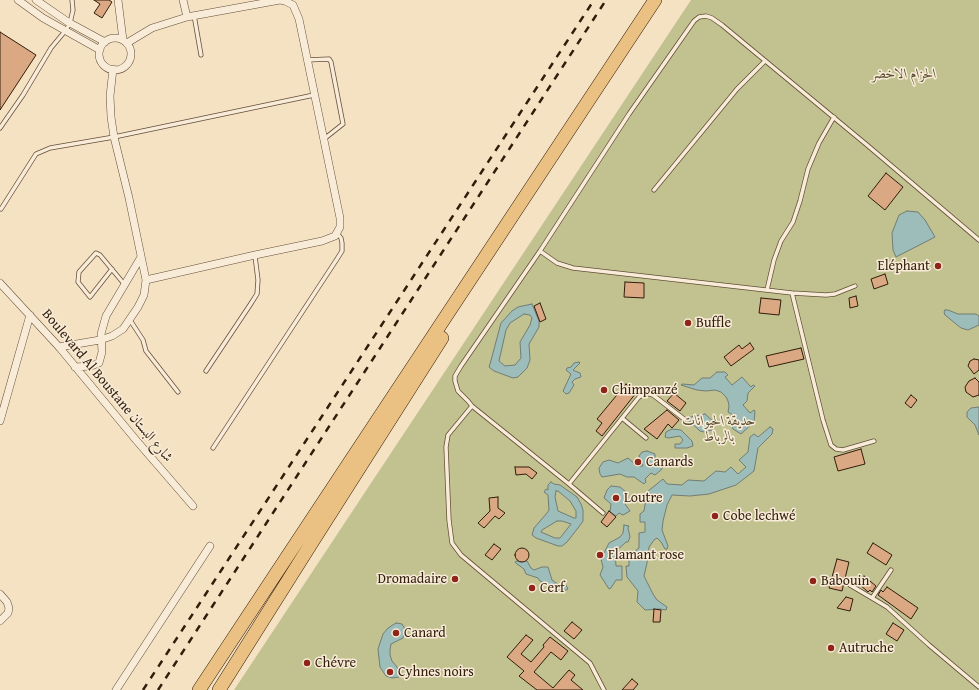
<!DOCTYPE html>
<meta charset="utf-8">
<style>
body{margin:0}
canvas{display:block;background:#f5e2c3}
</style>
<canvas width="979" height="690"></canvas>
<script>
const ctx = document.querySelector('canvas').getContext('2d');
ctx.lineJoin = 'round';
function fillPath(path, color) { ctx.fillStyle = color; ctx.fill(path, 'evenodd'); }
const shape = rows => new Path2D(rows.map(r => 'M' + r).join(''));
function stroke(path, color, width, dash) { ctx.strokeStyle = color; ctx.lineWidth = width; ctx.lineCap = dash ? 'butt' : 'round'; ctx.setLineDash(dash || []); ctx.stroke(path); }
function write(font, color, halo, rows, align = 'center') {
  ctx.font = font + ' "Gentium Book Plus",Amiri,serif'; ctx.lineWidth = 3; ctx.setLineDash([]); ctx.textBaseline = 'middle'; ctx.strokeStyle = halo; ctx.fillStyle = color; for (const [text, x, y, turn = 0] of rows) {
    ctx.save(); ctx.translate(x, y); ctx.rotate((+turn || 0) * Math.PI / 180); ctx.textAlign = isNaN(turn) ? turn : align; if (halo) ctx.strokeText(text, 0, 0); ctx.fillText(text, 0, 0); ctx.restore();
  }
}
const green = shape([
 [691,0,979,0,979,690,234,690]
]);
const water = shape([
 [907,211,918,212,925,220,935,237,896,257,893,250,892,233,899,215,907,211],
 [532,304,539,321,539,327,529,344,530,360,527,368,518,377,513,378,494,371,489,367,490,364,501,323,512,311,518,307,532,304],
 [524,314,530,315,532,318,530,325,520,342,521,358,515,365,505,366,499,361,506,330,510,323,524,314],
 [945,310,948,310,958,314,976,314,979,316,979,325,968,330,961,328,945,315,944,312,945,310],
 [579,362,580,363,573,370,575,371,580,373,581,377,575,379,572,382,574,385,569,393,566,394,563,391,571,374,566,370,567,368,571,367,574,363,579,362],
 [717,372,725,372,728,375,725,377,732,385,742,377,751,387,753,385,755,386,748,393,747,401,743,405,750,413,754,410,755,411,754,422,741,434,733,429,732,426,735,425,735,422,733,415,728,412,729,406,728,401,726,397,721,392,715,390,706,391,697,390,681,385,682,384,694,385,702,378,710,378,717,372],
 [979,407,979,435,975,425,967,417,967,412,971,408,979,407],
 [705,414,713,421,711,426,712,430,704,432,700,431,688,420,688,418,691,417,705,414],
 [770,427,773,429,772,434,758,448,754,471,736,485,709,494,690,496,672,495,667,505,663,521,662,530,668,546,667,549,665,549,661,542,657,538,654,540,649,547,647,563,644,576,653,594,657,600,667,607,666,610,660,609,645,610,637,602,638,591,627,577,626,566,629,566,629,559,635,554,634,552,639,548,639,533,645,532,645,522,640,522,640,514,644,511,647,492,663,479,667,484,682,485,688,480,704,481,716,471,725,472,731,467,738,474,746,467,739,460,748,452,750,437,754,434,758,437,770,427],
 [672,429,681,430,692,441,693,446,687,448,675,448,675,444,680,444,683,440,680,436,668,438,665,437,666,432,672,429],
 [647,451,655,454,655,463,657,464,658,462,660,462,664,465,661,470,655,475,651,473,645,479,646,482,644,484,634,477,627,477,620,474,602,477,600,474,599,468,603,462,609,460,618,463,628,458,637,466,643,466,639,456,642,452,647,451],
 [551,482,554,484,560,485,577,497,581,504,583,510,583,521,581,524,567,542,562,546,558,546,536,538,532,535,534,528,547,513,549,510,548,495,544,492,546,489,548,490,548,485,551,482],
 [556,491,558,491,570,501,576,511,576,518,574,518,558,511,555,497,556,491],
 [557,521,562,521,571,524,560,538,555,538,541,532,542,530,557,521],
 [611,486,620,487,626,492,625,504,630,511,623,515,619,513,616,516,610,512,611,504,604,498,607,490,611,486],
 [624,525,629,526,628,528,630,537,628,542,626,542,615,552,616,566,622,566,622,580,616,580,611,588,609,589,600,575,603,567,601,559,609,543,620,537,623,533,624,525],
 [517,561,521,562,527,561,531,568,534,570,542,567,548,567,552,580,559,585,566,585,568,589,562,592,553,589,550,590,548,588,546,584,540,581,538,578,526,574,524,569,517,564,515,562,517,561],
 [396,623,402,624,405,629,403,638,391,644,390,650,390,655,392,661,397,667,401,675,399,677,392,678,386,676,380,667,378,649,383,634,388,628,396,623]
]);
const building = shape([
 [94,0,109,0,112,2,102,18,94,13,100,4,94,0],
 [0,32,36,55,0,110,0,32],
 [886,173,903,187,885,210,868,196,886,173],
 [885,274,888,284,874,289,871,279,885,274],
 [625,282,644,283,644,298,624,297,625,282],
 [856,296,858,306,850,308,849,298,856,296],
 [761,298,781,300,779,315,759,313,761,298],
 [540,303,546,319,540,322,534,306,540,303],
 [750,343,754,349,731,366,724,357,739,345,742,349,750,343],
 [801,348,804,359,769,367,766,356,801,348],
 [974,359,979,360,979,370,974,374,968,366,970,361,974,359],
 [975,378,979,382,979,395,973,397,966,392,965,387,969,381,975,378],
 [626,384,636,393,602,436,596,431,602,423,597,419,626,384],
 [674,393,686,403,680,411,667,401,674,393],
 [911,395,917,400,911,408,905,403,911,395],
 [667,410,679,420,672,428,668,424,657,439,644,429,667,410],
 [861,449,865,464,838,471,834,457,861,449],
 [515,467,529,467,537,473,532,479,526,474,516,475,515,467],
 [498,497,498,508,505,513,499,519,495,516,484,528,478,523,490,511,489,498,498,497],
 [609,511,616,517,607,527,601,522,609,511],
 [873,543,892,555,886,565,867,553,873,543],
 [494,544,501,549,492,560,485,555,494,544],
 '515 555a7 7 0 1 1 14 0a7 7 0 1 1-14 0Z',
 [837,559,849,562,842,591,829,588,837,559],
 [864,576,876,586,872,592,870,590,868,592,858,583,864,576],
 [887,587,918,608,911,619,878,595,881,590,883,592,887,587],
 [846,597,853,599,850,611,837,608,846,597],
 [654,609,661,610,660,622,653,622,654,609],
 [572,622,582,630,574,639,564,631,572,622],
 [893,623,904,630,897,641,886,634,893,623],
 [526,635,533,640,521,654,531,662,544,647,543,645,550,637,568,651,561,660,551,652,534,672,553,688,569,670,575,675,571,680,583,690,537,690,519,676,524,671,507,657,526,635],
 [632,679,638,684,633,690,622,690,632,679]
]);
const lane = shape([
 [194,15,201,55],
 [307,60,329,59,331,62,343,124,324,139],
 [0,128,23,95,51,48,66,30,70,23,73,10,72,0],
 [654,190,737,89,765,61],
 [1,209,36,154,50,148,114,137,314,95],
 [540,251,557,263,573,268,792,293,826,295,835,294,855,286],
 [112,269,90,297,78,282,79,272,96,253,100,255,125,285],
 [767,290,774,260,781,241,793,222,800,201,808,169,819,143,834,117],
 [792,293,823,420,831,445,836,449,843,450,874,441],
 [130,320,143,340,146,351,178,392],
 [206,371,250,305,257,294,258,280,255,256],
 [472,406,569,484,603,513],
 [622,418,646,438],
 [213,448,337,259,342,251,342,243,341,238,337,233],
 [569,484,639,397,646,393,653,395,684,419],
 [891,570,872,598,887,607,929,645,979,687],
 [850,585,872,598],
 [604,690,590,663,461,555,452,543,449,520,446,447,448,435,472,406,468,401,458,391,455,381,455,376,461,366,540,251,629,114,694,21,699,17,706,16,712,18,722,25,867,145,979,240]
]);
const street = shape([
 [18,0,43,18,100,50],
 [36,0,68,22,105,42],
 [118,0,123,40],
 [183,0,187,17],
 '99 54a16 16 0 1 1 32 0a16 16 0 1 1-32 0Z',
 [113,69,110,96,111,117,114,137,129,198,146,280],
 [0,283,59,347,136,440,193,506],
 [59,347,100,340,112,336,123,329,138,307,144,295,146,280,255,255,322,241,335,236,340,227,340,218,299,19,293,5,285,1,280,0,187,17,152,28,127,43],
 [75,367,91,366,99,363,102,352,101,334,106,316,141,257],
 [0,421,30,315],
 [0,594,7,602,9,608,8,613,0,621],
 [116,690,210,546]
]);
const highway = shape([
 [199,690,655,0],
 [219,690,311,544,442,338]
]);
const rail = shape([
 [143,690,594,0],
 [158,690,606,0]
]);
const markers = [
 [938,266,4,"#8f2418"],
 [688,323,4,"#8f2418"],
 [604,390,4,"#8f2418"],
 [638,462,4,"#8f2418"],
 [616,498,4,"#8f2418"],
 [715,516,4,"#8f2418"],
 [600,555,4,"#8f2418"],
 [455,579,4,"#8f2418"],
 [813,581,4,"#8f2418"],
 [532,588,4,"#8f2418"],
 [396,633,4,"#8f2418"],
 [831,648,4,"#8f2418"],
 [307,663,4,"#8f2418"],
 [390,672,4,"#8f2418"]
];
const parkNames = [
 ["الحزام الاخضر",904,74],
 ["حديقة الحيوانات",719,421],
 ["بالرباط",719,437]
];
const poiNames = [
 ["Eléphant",930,266,"right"],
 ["Buffle",696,323],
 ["Chimpanzé",612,390],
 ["Canards",646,462],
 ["Loutre",624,498],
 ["Cobe lechwé",723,516],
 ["Flamant rose",608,555],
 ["Dromadaire",447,579,"right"],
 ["Babouin",821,581],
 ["Cerf",540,588],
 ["Canard",404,633],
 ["Autruche",839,648],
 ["Chévre",315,663],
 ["Cyhnes noirs",398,672]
];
const streetNames = [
 ["Boulevard Al Boustane شارع البستان",107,386,50]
];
fillPath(green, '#c1c290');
fillPath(water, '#9dbdba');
stroke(water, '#727d74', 1);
fillPath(building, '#daa882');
stroke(building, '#321d0b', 1);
stroke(lane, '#634e39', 5);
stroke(street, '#634e39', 8);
stroke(highway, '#321d0b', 14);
stroke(lane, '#f8ecd8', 3.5);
stroke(street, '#f8ecd8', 7);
stroke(highway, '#eac182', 13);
stroke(rail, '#321d0b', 2.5, [7, 7]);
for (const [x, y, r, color] of markers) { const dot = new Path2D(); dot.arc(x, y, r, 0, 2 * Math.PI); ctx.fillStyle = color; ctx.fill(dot); stroke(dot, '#f8ecd8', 1.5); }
write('italic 14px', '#5d4f33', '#f8ecd8', parkNames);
write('14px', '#321d0b', '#f8ecd8', poiNames, 'left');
write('14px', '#321d0b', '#f8ecd8', streetNames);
</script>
